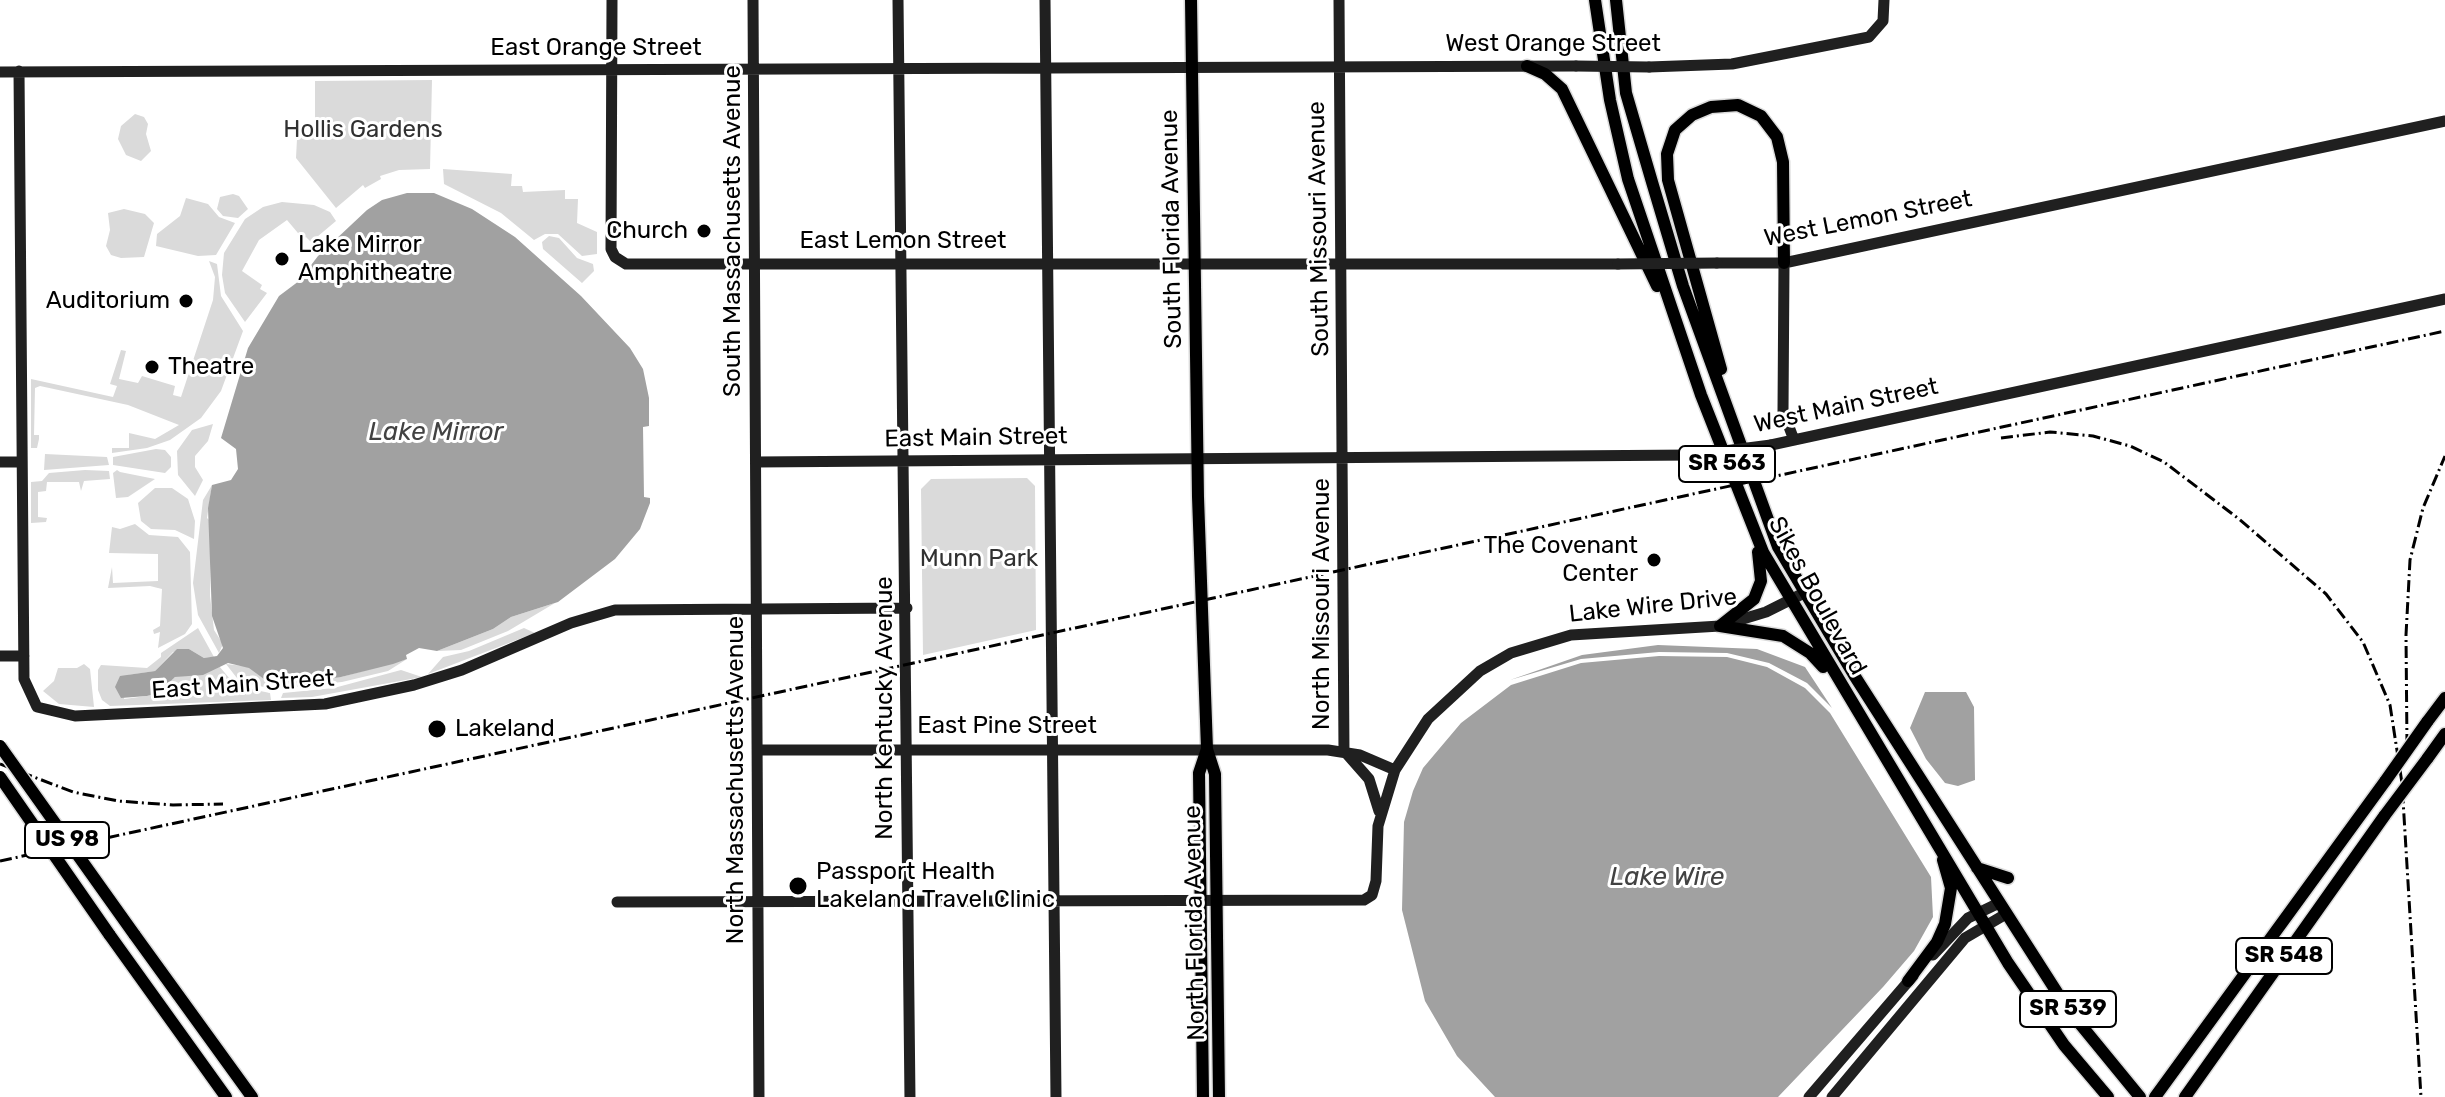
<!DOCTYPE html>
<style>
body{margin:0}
canvas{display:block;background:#fff}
</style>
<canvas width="2445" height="1097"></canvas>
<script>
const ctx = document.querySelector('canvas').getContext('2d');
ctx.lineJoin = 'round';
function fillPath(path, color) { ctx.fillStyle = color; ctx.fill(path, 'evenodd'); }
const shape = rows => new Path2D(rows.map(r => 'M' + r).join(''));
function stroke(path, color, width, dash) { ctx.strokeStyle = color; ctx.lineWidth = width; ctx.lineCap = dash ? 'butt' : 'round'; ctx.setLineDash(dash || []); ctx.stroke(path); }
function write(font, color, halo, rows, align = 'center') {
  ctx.font = font + ' Rubik,sans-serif'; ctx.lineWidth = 6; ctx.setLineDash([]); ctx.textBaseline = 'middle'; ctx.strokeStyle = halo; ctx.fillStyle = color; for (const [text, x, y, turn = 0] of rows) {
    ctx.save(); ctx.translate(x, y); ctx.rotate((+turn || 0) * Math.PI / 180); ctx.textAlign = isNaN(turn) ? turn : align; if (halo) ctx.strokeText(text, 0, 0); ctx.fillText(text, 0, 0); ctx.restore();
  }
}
const green = shape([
 [432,80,430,169,399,170,380,176,381,179,365,188,363,185,336,208,296,158,297,139,315,128,315,81],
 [135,114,144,117,148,124,146,134,151,151,141,161,126,155,118,139,121,126],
 [443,169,512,174,511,186,522,186,523,192,565,190,565,199,578,199,577,223,597,232,597,254,582,256,558,234,545,234,534,240,501,213,444,184],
 [233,194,239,196,248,209,238,218,223,216,217,209,220,197],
 [186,198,208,204,219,217,235,223,216,255,198,256,156,246,157,234,180,216],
 [282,202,314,205,330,212,336,221,311,242,306,237,303,239,287,220,259,240,242,271,262,285,260,289,267,293,245,322,225,293,222,275,224,253,245,219,263,207],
 [124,209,145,214,154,223,144,257,121,258,111,255,106,246,110,230,108,213],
 [549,236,559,238,577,258,593,264,594,271,582,283,543,249,542,242],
 [209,261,217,264,221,296,243,331,221,391,201,418,170,440,147,448,112,453,112,448,129,448,129,433,155,439,179,425,128,405,40,386,35,388,34,435,39,435,39,439,37,448,31,448,31,379,113,397,117,386,110,384,121,350,126,351,119,379,138,383,142,376,165,383,175,386,173,395,181,397,213,300,215,277],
 [213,424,208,441,195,456,195,467,203,480,195,496,178,475,177,451,192,430],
 [156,449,165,450,171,457,171,467,165,473,113,465,113,457],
 [45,454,107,457,109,465,44,470],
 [85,470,109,471,110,479,84,481,81,491,79,482,47,482,46,491,38,492,38,517,47,518,46,522,31,523,31,482,42,481,49,473],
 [117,470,120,472,155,479,128,497,116,498,113,473],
 [1027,478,1035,486,1036,630,923,655,921,489,931,479],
 [212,485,207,518,211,522,210,596,214,630,223,644,219,653,198,615,193,583,203,500],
 [155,488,172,488,188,499,195,521,194,539,175,530,151,529,141,521,138,503],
 [135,524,149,535,178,537,190,552,192,624,185,634,158,648,160,632,154,634,153,630,160,626,162,589,150,586,108,588,112,567,113,583,158,581,158,554,109,553,112,527,120,529],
 [555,603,508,631,461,650,437,651,493,629,511,617],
 [198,628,214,657,204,658,189,649,173,652,155,671,128,675,124,699,147,696,164,689,175,677,219,666,236,686,270,693,271,700,110,706,102,700,98,690,98,670,101,665,147,668,161,657,161,653],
 [524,628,535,633,428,674,443,657,469,651],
 [407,659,388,671,342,682,274,689,240,682,226,664,341,677],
 [84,664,90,669,94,707,59,704,43,691,54,681,58,668,77,668],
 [401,670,422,677,312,697,281,698,283,693,334,688]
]);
const water = shape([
 [407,193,434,193,472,209,515,237,581,296,630,348,643,369,649,398,649,426,643,427,644,497,650,498,650,503,640,529,615,559,558,602,511,617,493,629,437,651,419,648,406,655,407,659,393,664,341,677,295,683,264,679,249,668,228,663,203,675,175,677,160,692,147,696,121,698,115,687,120,676,155,671,177,649,189,649,204,658,217,656,223,648,212,616,208,508,212,485,231,480,238,469,236,449,221,438,248,348,279,296,299,281,318,256,367,210,382,200],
 [1658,645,1757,649,1805,667,1832,708,1807,683,1769,663,1727,653,1659,652,1581,659,1510,680,1582,655],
 [1659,656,1727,657,1767,667,1805,688,1830,713,1931,877,1933,917,1914,951,1883,987,1778,1097,1495,1097,1457,1056,1425,1001,1402,910,1404,822,1413,791,1423,768,1461,723,1511,685,1581,663],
 [1925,692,1966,692,1974,707,1975,780,1958,786,1945,783,1926,759,1910,728]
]);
const secondary = shape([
 [612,0,611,249,615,257,626,264,1618,264],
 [753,0,759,1097],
 [898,0,910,1097],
 [1045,0,1056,1097],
 [1339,0,1344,751],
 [1649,67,1732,64,1869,37,1883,21,1884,0],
 [19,71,24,679,37,707,75,716,325,704,414,685,462,670,571,623,615,610,907,608],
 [0,72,1576,66],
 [1717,263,1784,263,2445,121],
 [1784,263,1783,411,1794,440],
 [1771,445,2445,299],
 [0,462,22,462],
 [756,462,1693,455],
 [0,656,24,656],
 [759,750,1328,750,1360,755,1395,770],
 [1347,754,1369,779,1379,811],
 [617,902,1364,900,1372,895,1376,881,1378,826,1395,770,1428,719,1480,671,1511,653,1571,635,1720,626,1766,612,1804,593],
 [1933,955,1968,918,1999,903],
 [1809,1097,1913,976],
 [1832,1097,1965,938,2006,914]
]);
const primary = shape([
 [1191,0,1198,497,1207,749,1215,774,1219,1097],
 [1595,0,1610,100,1628,179,1701,395,1763,552,2008,963,2064,1045,2108,1097],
 [1616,0,1626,93,1652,182,1683,286,1778,547,1854,675,2067,1008,2140,1097],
 [1527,66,1545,74,1562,89,1657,286],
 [1721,369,1668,180,1667,154,1675,130,1692,115,1711,107,1738,105,1761,116,1777,137,1783,162,1784,263],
 [1720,626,1783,636,1810,653,1823,667],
 [1720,626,1754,599,1761,581,1758,552],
 [2427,722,2445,698],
 [2427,759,2445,734],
 [1977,868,2008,878],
 [109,934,226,1097],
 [134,934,252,1097],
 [1908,981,1937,942,1945,924,1951,888,1943,860],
 [1203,1097,1199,773,1207,749],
 [2155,1097,2386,780],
 [2185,1097,2385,815]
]);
const rail = shape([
 [2001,438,2050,432,2093,436,2130,446,2164,462,2239,519,2326,594,2363,642,2390,705,2402,783,2421,1097],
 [2407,746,2406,635,2410,560,2423,508,2445,456],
 [0,764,73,792,118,801,173,805,223,804],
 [0,861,2445,331]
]);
const secondaryBridge = shape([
 [1576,66,1649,67],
 [1618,264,1717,263],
 [1693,455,1771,445]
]);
const primaryBridge = shape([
 [0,746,134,934],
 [0,777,109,934],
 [2386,780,2427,722],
 [2385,815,2427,759]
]);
const markers = [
 [704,231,8,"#000"],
 [282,259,8,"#000"],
 [186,301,8,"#000"],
 [152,367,8,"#000"],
 [1654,560,8,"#000"],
 [437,729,10,"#000"],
 [798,886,10,"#000"]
];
const shields = [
 [1727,464,96],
 [67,840,84],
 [2284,956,96],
 [2068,1009,96]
];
const shieldNames = [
 ["SR 563",1727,464],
 ["US 98",67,840],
 ["SR 548",2284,956],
 ["SR 539",2068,1009]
];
const streetNames = [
 ["West Orange Street",1553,44],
 ["East Orange Street",596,48],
 ["West Lemon Street",1868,219,-11],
 ["South Florida Avenue",1172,229,-91],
 ["South Missouri Avenue",1319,229,-91],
 ["South Massachusetts Avenue",733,231,-90],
 ["East Lemon Street",903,241],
 ["West Main Street",1846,406,-12],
 ["East Main Street",976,438,-1],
 ["Sikes Boulevard",1817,596,61],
 ["North Missouri Avenue",1322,604,-90],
 ["Lake Wire Drive",1653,606,-6],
 ["East Main Street",243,685,-4],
 ["North Kentucky Avenue",885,708,-90],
 ["East Pine Street",1007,726],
 ["North Massachusetts Avenue",736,780,-90],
 ["North Florida Avenue",1195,923,-91]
];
const parkNames = [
 ["Hollis Gardens",363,130],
 ["Munn Park",979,559]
];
const poiNames = [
 ["Church",688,231,"right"],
 ["Lake Mirror",298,245],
 ["Amphitheatre",298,273],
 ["Auditorium",170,301,"right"],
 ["Theatre",168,367],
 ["The Covenant",1638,546,"right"],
 ["Center",1638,574,"right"],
 ["Lakeland",455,729],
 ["Passport Health",816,872],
 ["Lakeland Travel Clinic",816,900]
];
const waterNames = [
 ["Lake Mirror",436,432],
 ["Lake Wire",1667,877]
];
fillPath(green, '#dadada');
fillPath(water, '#a1a1a1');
stroke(primary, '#dbdbdb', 15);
stroke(secondary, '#202020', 11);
stroke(primary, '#000', 12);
stroke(rail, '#000', 3, [12, 4, 2, 4]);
stroke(primaryBridge, '#dbdbdb', 15, []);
stroke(secondaryBridge, '#202020', 11);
stroke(primaryBridge, '#000', 12);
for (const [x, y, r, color] of markers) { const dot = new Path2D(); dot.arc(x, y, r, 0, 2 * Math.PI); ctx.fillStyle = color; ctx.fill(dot); stroke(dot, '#fff', 3); }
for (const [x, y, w] of shields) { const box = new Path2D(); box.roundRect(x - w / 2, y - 18, w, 36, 6); ctx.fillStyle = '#fff'; ctx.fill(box); stroke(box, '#000', 2); }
write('bold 22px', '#000', null, shieldNames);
write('24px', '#000', '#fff', streetNames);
write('24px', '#313131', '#fff', parkNames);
write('24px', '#000', '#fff', poiNames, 'left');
write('italic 26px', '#424242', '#fff', waterNames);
</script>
